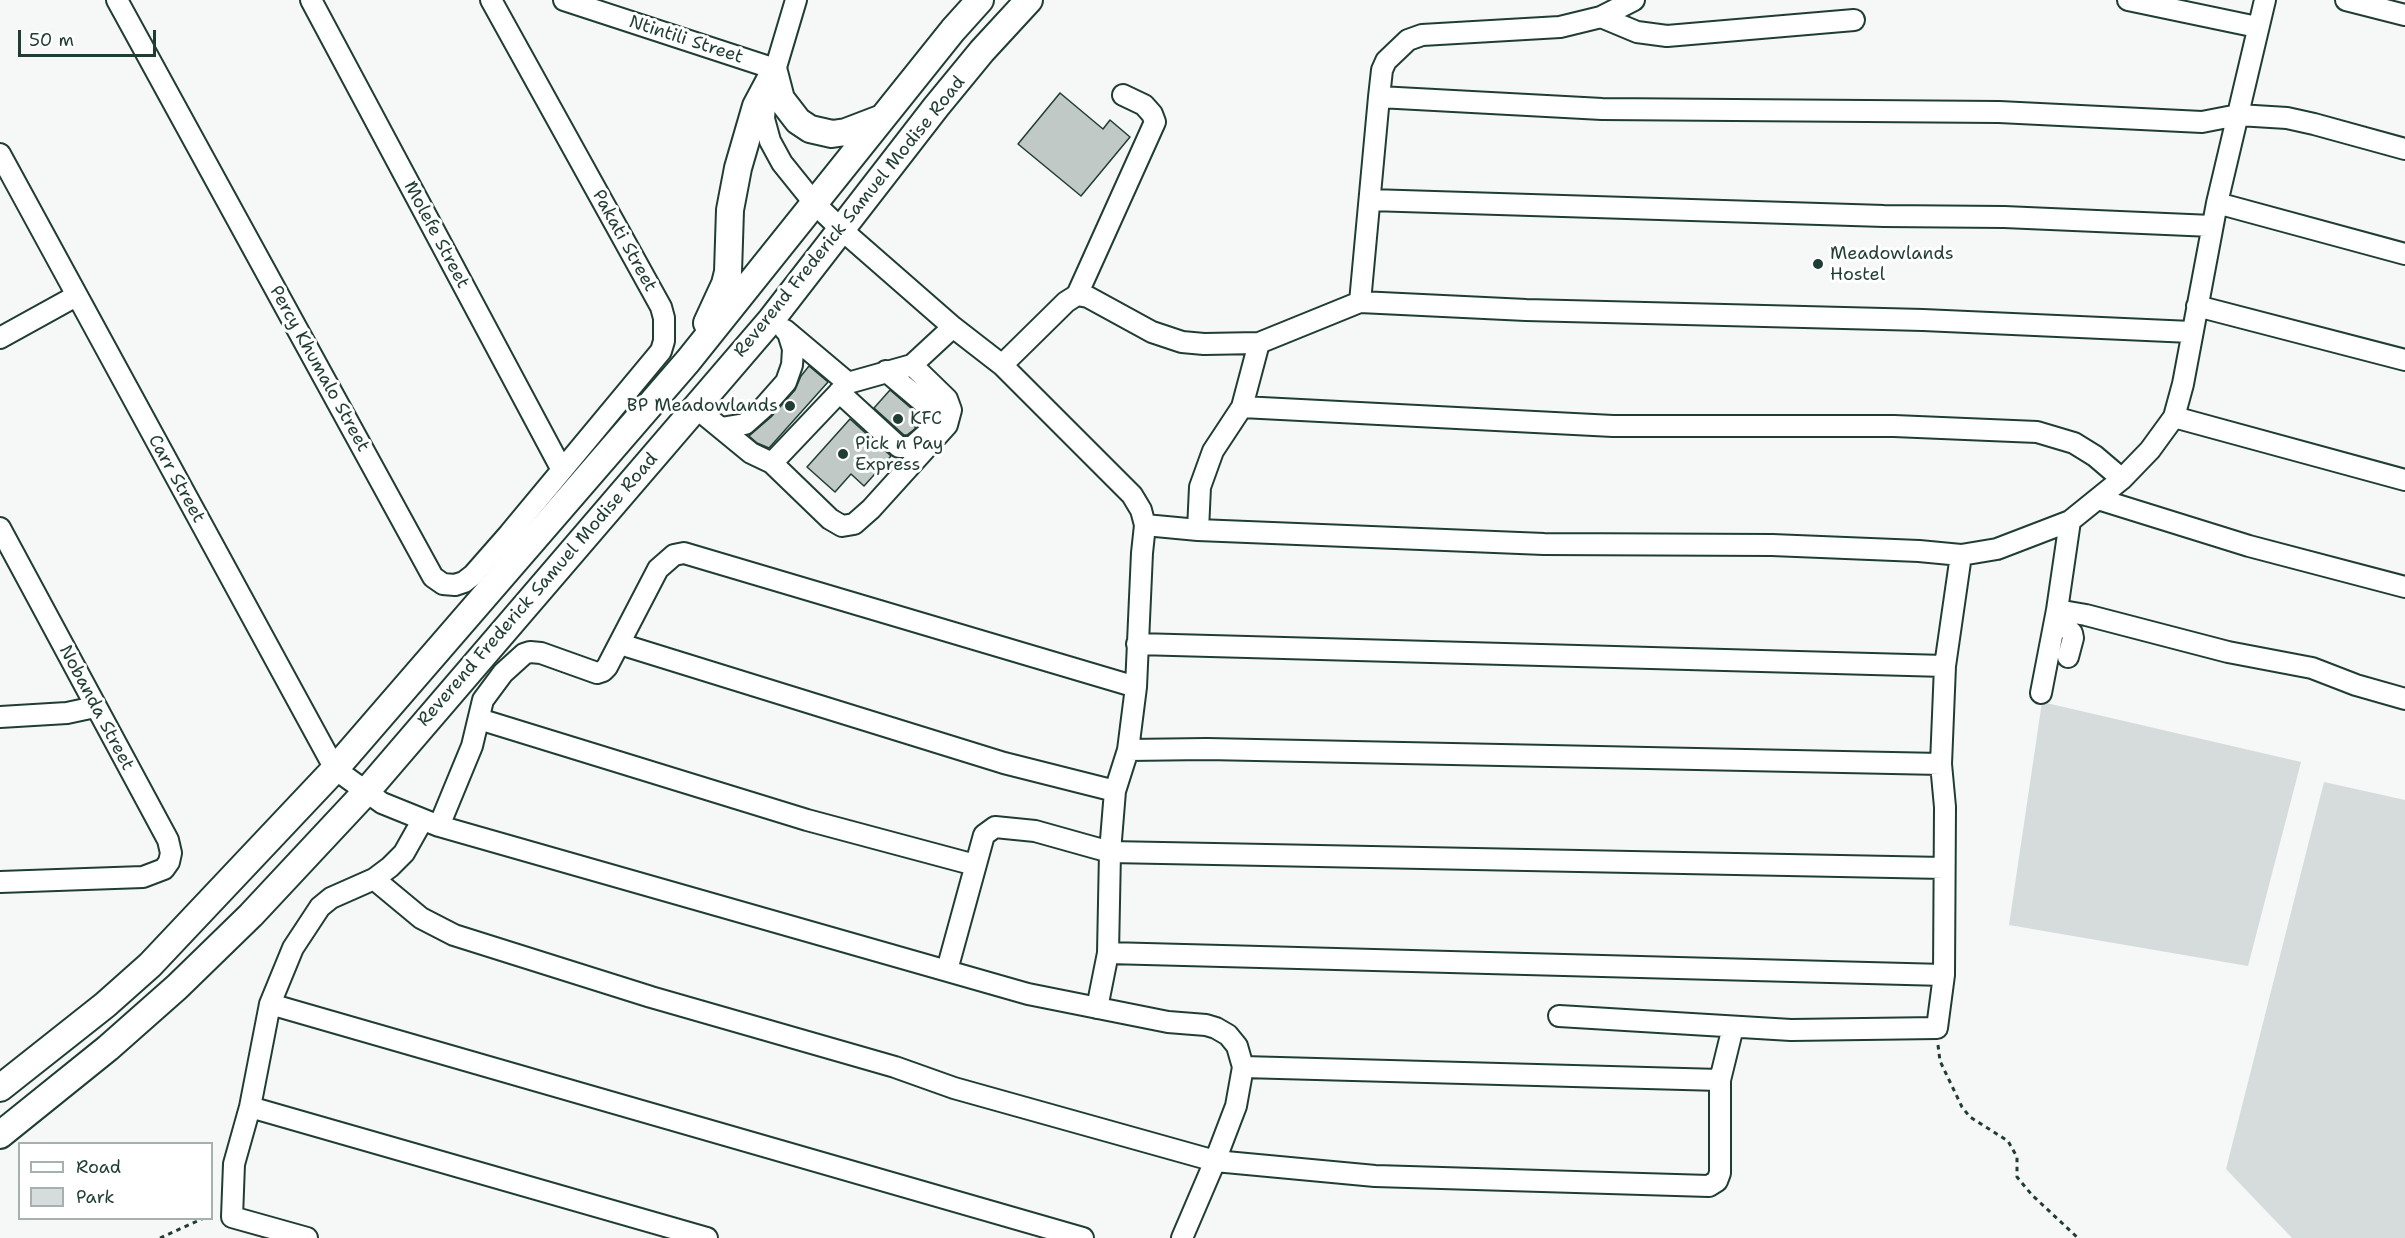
<!DOCTYPE html>
<style>
body{margin:0}
#map{position:relative;width:2405px;height:1238px;overflow:hidden;background:#f6f7f7;font-family:"Shantell Sans",sans-serif}
canvas{display:block}
.legend{position:absolute;left:18px;top:1142px;width:195px;height:78px;box-sizing:border-box;background:#fff;border:2px solid #a5b1ae;margin:0;padding:8px 10px;list-style:none;font-size:18px;color:#1f3d34}
.legend li{display:flex;align-items:center;gap:12px;height:30px}
.legend b{width:30px;border:2px solid #a5b1ae}
.scale{position:absolute;left:18px;top:30px;width:138px;height:27px;box-sizing:border-box;border:3px solid #1f3d34;border-top:0;padding-left:8px;font-size:18px;line-height:21px;white-space:nowrap;color:#1f3d34;-webkit-text-stroke:4px #fff;paint-order:stroke}
</style>
<div id="map">
<canvas width="2405" height="1238"></canvas>
<ul class="legend">
<li><b style="height:8px;background:#fff"></b>Road</li>
<li><b style="height:16px;background:#d6dcdb"></b>Park</li>
</ul>
<div class="scale">50 m</div>
</div>
<script>
const ctx = document.querySelector('canvas').getContext('2d');
ctx.lineJoin = 'round';
function fillPath(path, color) { ctx.fillStyle = color; ctx.fill(path, 'evenodd'); }
const shape = rows => new Path2D(rows.map(r => 'M' + r).join(''));
function stroke(path, color, width, dash) { ctx.strokeStyle = color; ctx.lineWidth = width; ctx.lineCap = dash ? 'butt' : 'round'; ctx.setLineDash(dash || []); ctx.stroke(path); }
function write(font, color, halo, rows, align = 'center') {
  ctx.font = font + ' "Shantell Sans",sans-serif'; ctx.lineWidth = 6; ctx.setLineDash([]); ctx.textBaseline = 'middle'; ctx.strokeStyle = halo; ctx.fillStyle = color; for (const [text, x, y, turn = 0] of rows) {
    ctx.save(); ctx.translate(x, y); ctx.rotate((+turn || 0) * Math.PI / 180); ctx.textAlign = isNaN(turn) ? turn : align; if (halo) ctx.strokeText(text, 0, 0); ctx.fillText(text, 0, 0); ctx.restore();
  }
}
const green = shape([
 [2042,702,2301,762,2248,966,2009,925],
 [2324,782,2405,800,2405,1238,2292,1238,2226,1169]
]);
const building = shape([
 [1060,93,1103,129,1110,120,1130,137,1081,196,1018,144,1060,93],
 [809,366,828,382,769,448,757,443,749,436,771,417,795,390,801,376,809,366],
 [890,390,919,415,911,424,916,428,907,435,904,435,874,408,890,390],
 [850,419,891,456,864,486,851,474,835,492,807,467,850,419]
]);
const path = shape([
 [1938,1045,1940,1061,1962,1107,1970,1117,2008,1141,2017,1157,2017,1177,2032,1195,2078,1238],
 [160,1238,204,1218]
]);
const minor = shape([
 [117,0,433,577,443,584,455,585,464,582,473,575,509,534,661,351,664,341,664,318,661,307,491,0],
 [311,0,562,470],
 [564,0,775,69],
 [796,0,765,104,764,119,770,141,782,163,815,204,842,230,953,327,1002,365,1132,495,1141,510,1145,525,1142,553,1136,687,1128,750,1115,791,1110,852,1108,953,1097,1008],
 [2128,0,2257,27],
 [2346,0,2405,15],
 [1601,17,1637,32,1667,36,1854,20],
 [1379,97,1602,109,1999,112,2202,122,2238,115,2287,118,2314,124,2405,149],
 [0,154,335,769,382,803,439,826,1028,994,1168,1022,1206,1025,1216,1028,1228,1035,1237,1046,1243,1067,1236,1106,1215,1161,1182,1238],
 [1370,200,1884,216,2004,217,2212,226],
 [2217,203,2405,254],
 [1077,295,1155,122,1152,114,1144,105,1123,95],
 [1360,302,1379,97,1382,70,1386,61,1408,40,1422,35,1560,27,1601,17,1634,0],
 [2197,306,2405,360],
 [785,330,848,383],
 [0,338,76,296],
 [1002,365,1066,302,1077,295,1088,297,1152,332,1182,342,1204,344,1259,343,1360,302,1526,310,1923,320,2191,332],
 [839,392,899,447,912,447,931,430,935,421,934,414,924,403,886,371],
 [695,407,751,453,772,463,848,383,912,365,953,327],
 [1242,407,1613,426,1894,426,2037,432,2074,443,2095,456,2122,479],
 [2174,417,2405,480],
 [721,428,745,424,763,408,786,382,792,365,793,349,788,333],
 [772,463,830,519,842,526,854,524,871,509,947,425,951,410,947,399,912,365],
 [2098,499,2249,546,2405,587],
 [2070,521,2057,610,2086,615,2228,652,2312,668,2356,685,2405,699],
 [1145,525,1198,530,1544,544,1772,545,1919,551,1961,555,1997,549,2070,521,2122,479,2150,450,2174,417,2183,384,2217,203,2265,0],
 [0,528,168,840,171,853,169,862,164,869,143,877,0,882],
 [1198,530,1200,487,1213,451,1242,407,1259,343],
 [2055,624,2066,627,2072,633,2073,638,2068,657],
 [620,644,1004,763,1115,791],
 [1137,644,1945,666],
 [2041,693,2057,610],
 [0,717,67,713,95,707],
 [479,719,807,820,975,865],
 [1128,750,1207,749,1941,764],
 [439,826,472,746,483,700,503,673,524,654,530,652,541,653,597,673,603,671,607,667,658,569,674,555,684,553,1136,687],
 [374,879,421,918,454,935,651,997,895,1067,954,1088,1215,1161,1375,1176,1709,1186,1717,1181,1720,1173,1720,1080,1733,1027],
 [1108,953,1944,975],
 [947,970,984,835,995,827,1035,831,1110,852,1944,868],
 [270,1004,1083,1238],
 [1559,1016,1791,1030,1937,1028,1944,975,1945,807,1941,764,1945,666,1961,555],
 [1243,1067,1720,1080],
 [250,1107,707,1238],
 [307,1238,232,1217,234,1164,250,1107,270,1004,293,948,320,907,331,898,374,879,390,867,404,853,422,821]
]);
const major = shape([
 [774,72,781,99,798,121,810,129,832,134,846,132,880,119],
 [707,323,725,284,728,272,730,210,738,168,756,106,772,76],
 [0,1088,105,1005,150,965,335,769,688,361,953,30,980,0],
 [0,1135,108,1048,177,987,251,915,365,793,771,320,936,107,982,51,1029,0]
]);
const markers = [
 [1818,264,6,"#1f3d34"],
 [790,406,6,"#1f3d34"],
 [898,419,6,"#1f3d34"],
 [843,454,6,"#1f3d34"]
];
const streetNames = [
 ["Ntintili Street",686,40,18],
 ["Reverend Frederick Samuel Modise Road",850,217,-51],
 ["Molefe Street",436,235,62],
 ["Pakati Street",624,241,61],
 ["Percy Khumalo Street",319,369,61],
 ["Carr Street",176,479,61],
 ["Reverend Frederick Samuel Modise Road",538,590,-49],
 ["Nobanda Street",96,708,62]
];
const poiNames = [
 ["Meadowlands",1830,254],
 ["Hostel",1830,275],
 ["BP Meadowlands",778,406,"right"],
 ["KFC",910,419],
 ["Pick n Pay",855,444],
 ["Express",855,465]
];
fillPath(green, '#d6dcdb');
fillPath(building, '#c0c9c6');
stroke(building, '#1f3d34', 1.5);
stroke(minor, '#1f3d34', 24);
stroke(major, '#1f3d34', 30);
stroke(path, '#1f3d34', 3, [4.5, 4.5]);
stroke(minor, '#fff', 20);
stroke(major, '#fff', 26);
for (const [x, y, r, color] of markers) { const dot = new Path2D(); dot.arc(x, y, r, 0, 2 * Math.PI); ctx.fillStyle = color; ctx.fill(dot); stroke(dot, '#fff', 2); }
write('18px', '#1f3d34', '#fff', streetNames);
write('18px', '#1f3d34', '#fff', poiNames, 'left');
</script>
